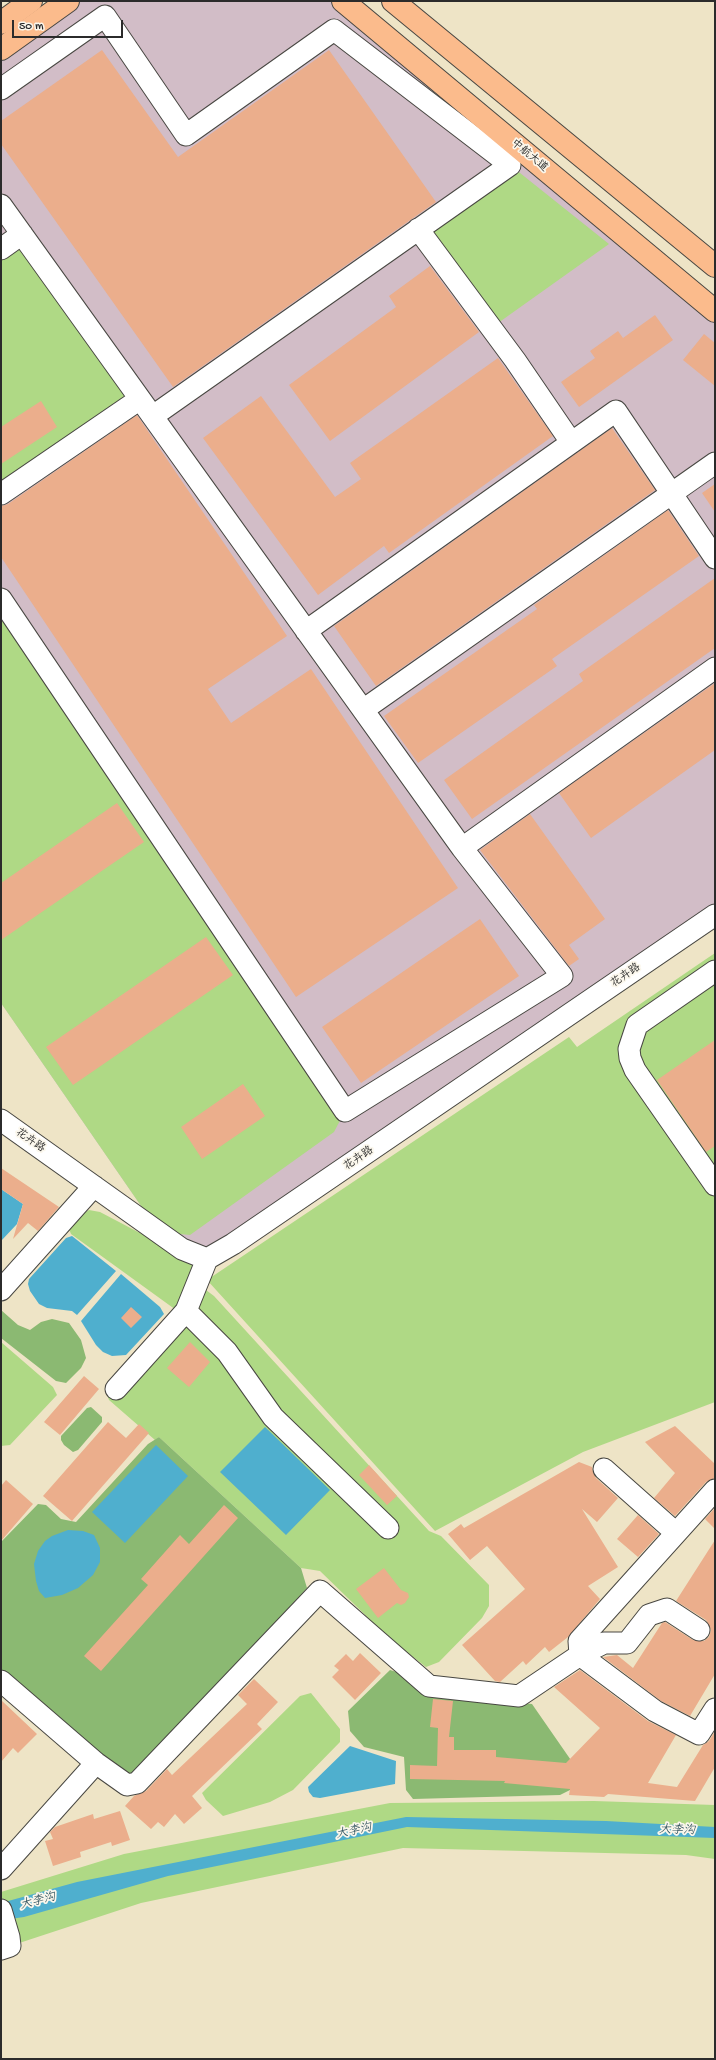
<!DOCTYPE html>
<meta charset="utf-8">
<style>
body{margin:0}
#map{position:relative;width:716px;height:2060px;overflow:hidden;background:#eee4c6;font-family:"Gochi Hand",sans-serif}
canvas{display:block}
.frame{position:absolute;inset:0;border:2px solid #2b2b2b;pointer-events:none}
.scale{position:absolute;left:12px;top:20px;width:111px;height:18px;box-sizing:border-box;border:2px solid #2b2b2b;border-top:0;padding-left:5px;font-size:12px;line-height:14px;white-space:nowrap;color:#2b2b2b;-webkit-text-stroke:3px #fbf7ec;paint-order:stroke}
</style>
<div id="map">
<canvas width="716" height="2060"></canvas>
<div class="frame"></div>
<div class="scale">50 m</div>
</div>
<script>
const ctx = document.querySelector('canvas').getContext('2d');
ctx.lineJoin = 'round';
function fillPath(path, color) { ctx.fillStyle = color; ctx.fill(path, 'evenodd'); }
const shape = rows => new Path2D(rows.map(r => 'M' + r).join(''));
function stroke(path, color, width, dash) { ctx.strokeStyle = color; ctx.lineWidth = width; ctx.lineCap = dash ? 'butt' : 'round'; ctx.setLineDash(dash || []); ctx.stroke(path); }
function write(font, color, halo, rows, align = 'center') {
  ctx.font = font + ' "Gochi Hand","LXGW WenKai TC",sans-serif'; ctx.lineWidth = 3.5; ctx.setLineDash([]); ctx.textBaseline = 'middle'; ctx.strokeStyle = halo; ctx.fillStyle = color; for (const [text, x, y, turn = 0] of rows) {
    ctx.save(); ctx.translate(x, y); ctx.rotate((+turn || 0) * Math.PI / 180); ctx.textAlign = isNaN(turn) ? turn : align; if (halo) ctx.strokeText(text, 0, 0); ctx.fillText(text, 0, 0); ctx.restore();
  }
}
const industrial = shape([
 [68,1,343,1,715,311,715,915,207,1259,159,1232,1,1003,1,49]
]);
const green = shape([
 [510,165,609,244,491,328,418,229],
 [22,234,140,399,1,494,1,249],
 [1,599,345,1111,334,1132,190,1235,159,1232,1,1003],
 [715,953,715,1402,583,1452,435,1531,207,1280,569,1037,577,1047],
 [89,1210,100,1212,197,1263,206,1290,214,1296,429,1531,441,1536,489,1585,489,1606,482,1618,439,1662,426,1667,390,1639,320,1571,301,1568,159,1437,155,1440,109,1400,105,1389,176,1310,71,1234,69,1229,73,1220],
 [1,1342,53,1387,57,1395,10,1445,1,1446],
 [311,1693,340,1729,340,1742,293,1790,270,1802,223,1816,206,1800,202,1793,300,1696],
 [594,1801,715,1805,715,1859,686,1855,403,1848,141,1903,1,1949,1,1892,124,1854,390,1803]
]);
const forest = shape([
 [1,1310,18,1325,30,1330,41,1322,52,1319,69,1323,81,1340,86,1358,81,1368,66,1383,56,1381,1,1338],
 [91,1407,102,1417,102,1422,78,1450,73,1452,64,1445,61,1440,61,1436,87,1408],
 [159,1437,301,1568,307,1588,138,1774,128,1776,1,1675,1,1542,38,1504,46,1505,61,1519,76,1522,148,1444],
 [390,1670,400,1673,424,1693,532,1704,575,1766,572,1769,570,1790,560,1795,413,1799,406,1790,404,1757,364,1747,350,1731,348,1711]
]);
const water = shape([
 [1,1189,23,1204,17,1224,1,1241],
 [72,1236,116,1271,77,1315,72,1311,47,1308,39,1304,30,1291,28,1284,29,1279,66,1238],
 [121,1274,160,1307,164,1314,126,1355,112,1356,103,1352,96,1345,81,1321],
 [265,1427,330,1490,286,1535,220,1472],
 [156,1445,188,1476,125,1543,92,1512],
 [68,1530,83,1531,94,1535,100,1548,100,1562,93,1575,78,1588,62,1595,45,1598,39,1591,36,1581,34,1564,38,1551,45,1541,52,1536],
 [350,1746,396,1761,395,1784,320,1798,313,1797,309,1792,308,1787],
 [406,1817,606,1821,715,1827,715,1838,407,1827,168,1876,24,1917,10,1919,1,1903,77,1882]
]);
const building = shape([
 [102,50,178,157,329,50,436,202,173,387,1,144,1,121],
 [430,266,479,332,330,441,289,385,396,307,389,296],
 [655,315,673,340,579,407,561,382,595,358,590,351,618,331,623,338],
 [704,334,715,343,715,386,683,360],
 [498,358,553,436,389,553,384,546,318,595,203,438,261,396,335,497,361,479,350,463],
 [41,401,57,427,1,464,1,427],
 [137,415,287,636,208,689,231,723,311,669,458,888,296,997,1,557,1,506,8,504],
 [612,428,655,490,376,686,334,626],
 [715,484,715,512,702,493],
 [668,510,699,556,552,659,557,666,418,763,384,716,537,609,534,605],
 [715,578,715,648,472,819,444,780,583,681,579,674],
 [715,683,715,750,591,838,559,793],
 [117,803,144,842,1,940,1,883],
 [530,814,605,919,569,945,579,959,569,966,480,850],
 [480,919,519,976,361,1083,322,1027],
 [206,937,233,975,73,1085,46,1047],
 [715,1040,715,1146,706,1152,657,1080],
 [243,1084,265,1116,202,1159,181,1127],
 [1,1168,59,1207,38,1231,28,1223,13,1239,23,1204,1,1189],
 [131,1307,142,1317,131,1328,121,1318],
 [190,1342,210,1362,189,1387,167,1368],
 [84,1376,99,1389,60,1435,44,1422],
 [108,1422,126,1438,139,1424,149,1433,72,1521,43,1496],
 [675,1426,715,1464,715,1478,706,1482,675,1516,654,1498,675,1473,645,1442],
 [579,1462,592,1467,593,1472,596,1478,618,1498,597,1522,582,1509,618,1567,588,1586,600,1599,568,1637,549,1652,545,1647,526,1665,523,1661,500,1682,495,1681,462,1645,525,1589,487,1546,470,1560,448,1534,461,1524,464,1528],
 [369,1465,397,1496,387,1505,359,1475],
 [6,1480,33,1504,1,1541,1,1486],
 [224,1505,238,1518,101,1671,84,1656,148,1585,141,1579,180,1535,189,1544],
 [715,1508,715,1529,705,1519],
 [638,1515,659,1534,638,1557,617,1539],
 [715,1540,715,1674,690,1716,661,1701,603,1657,617,1655,633,1668,662,1623,665,1622,693,1640,704,1641,709,1637,711,1630,706,1620,676,1601],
 [384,1568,401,1590,408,1593,409,1597,405,1603,401,1605,397,1603,378,1618,356,1589],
 [360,1653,381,1673,355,1700,332,1677,339,1670,334,1666,346,1654,353,1661],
 [580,1670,648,1721,676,1735,648,1783,677,1787,703,1745,709,1741,715,1731,715,1767,695,1801,608,1794,604,1797,569,1795,570,1789,504,1783,505,1781,410,1779,410,1765,437,1766,438,1728,430,1727,433,1699,453,1701,449,1737,454,1737,454,1750,496,1750,496,1757,566,1763,600,1728,554,1687],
 [254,1679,278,1702,257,1724,262,1729,192,1796,202,1808,184,1824,175,1814,164,1827,158,1822,151,1829,125,1806,134,1796,146,1791,167,1769,172,1775,247,1704,238,1695],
 [1,1700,37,1734,18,1753,13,1748,1,1762],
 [120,1811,130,1840,112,1846,111,1842,80,1852,81,1857,53,1866,45,1841,53,1839,50,1832,55,1827,93,1814,94,1819]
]);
const minor = shape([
 [1,89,105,16,186,135,334,30,510,165,153,416],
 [1,205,462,848,715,668],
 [418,229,515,360,571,442],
 [1,249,22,234],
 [1,494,140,399],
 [1,599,345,1111,562,976,462,848],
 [306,631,616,411,715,558],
 [363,710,715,463],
 [715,971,637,1025,629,1049,630,1058,635,1070,715,1185],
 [1,1120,182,1249,207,1259,233,1244,715,915],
 [207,1259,186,1311,227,1352,273,1417,388,1528],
 [1,1290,94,1186],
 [116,1389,186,1311],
 [604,1469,676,1533],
 [699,1630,667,1609,649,1615,627,1643,604,1643,580,1655,579,1641,715,1490],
 [1,1681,96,1763,127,1785,137,1783,320,1591,429,1686,519,1696,580,1655,655,1711,699,1734,715,1709],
 [1,1869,96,1763],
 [1,1910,9,1937,10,1946,1,1949]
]);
const major = shape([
 [343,1,715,311],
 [393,1,715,266],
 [1,49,68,1]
]);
const highway = shape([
 [1,23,31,1]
]);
const streetNames = [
 ["中航大道",529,156,40],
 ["花卉路",626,976,-34],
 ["花卉路",30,1141,35],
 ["花卉路",359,1159,-34]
];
const waterNames = [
 ["大李沟",677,1831,2],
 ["大李沟",354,1832,-12],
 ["大李沟",38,1902,-14]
];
fillPath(industrial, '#d2bdc7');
fillPath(green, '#afd985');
fillPath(forest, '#8bb972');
fillPath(water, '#4fafce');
fillPath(building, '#ebae8c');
stroke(minor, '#484742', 23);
stroke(major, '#484742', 24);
stroke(highway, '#484742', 24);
stroke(minor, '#fff', 21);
stroke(major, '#fbbb8c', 22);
stroke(highway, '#fbbb8c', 22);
write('11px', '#2b2b2b', '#fbf7ec', streetNames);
write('italic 12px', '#385964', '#fbf7ec', waterNames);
</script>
